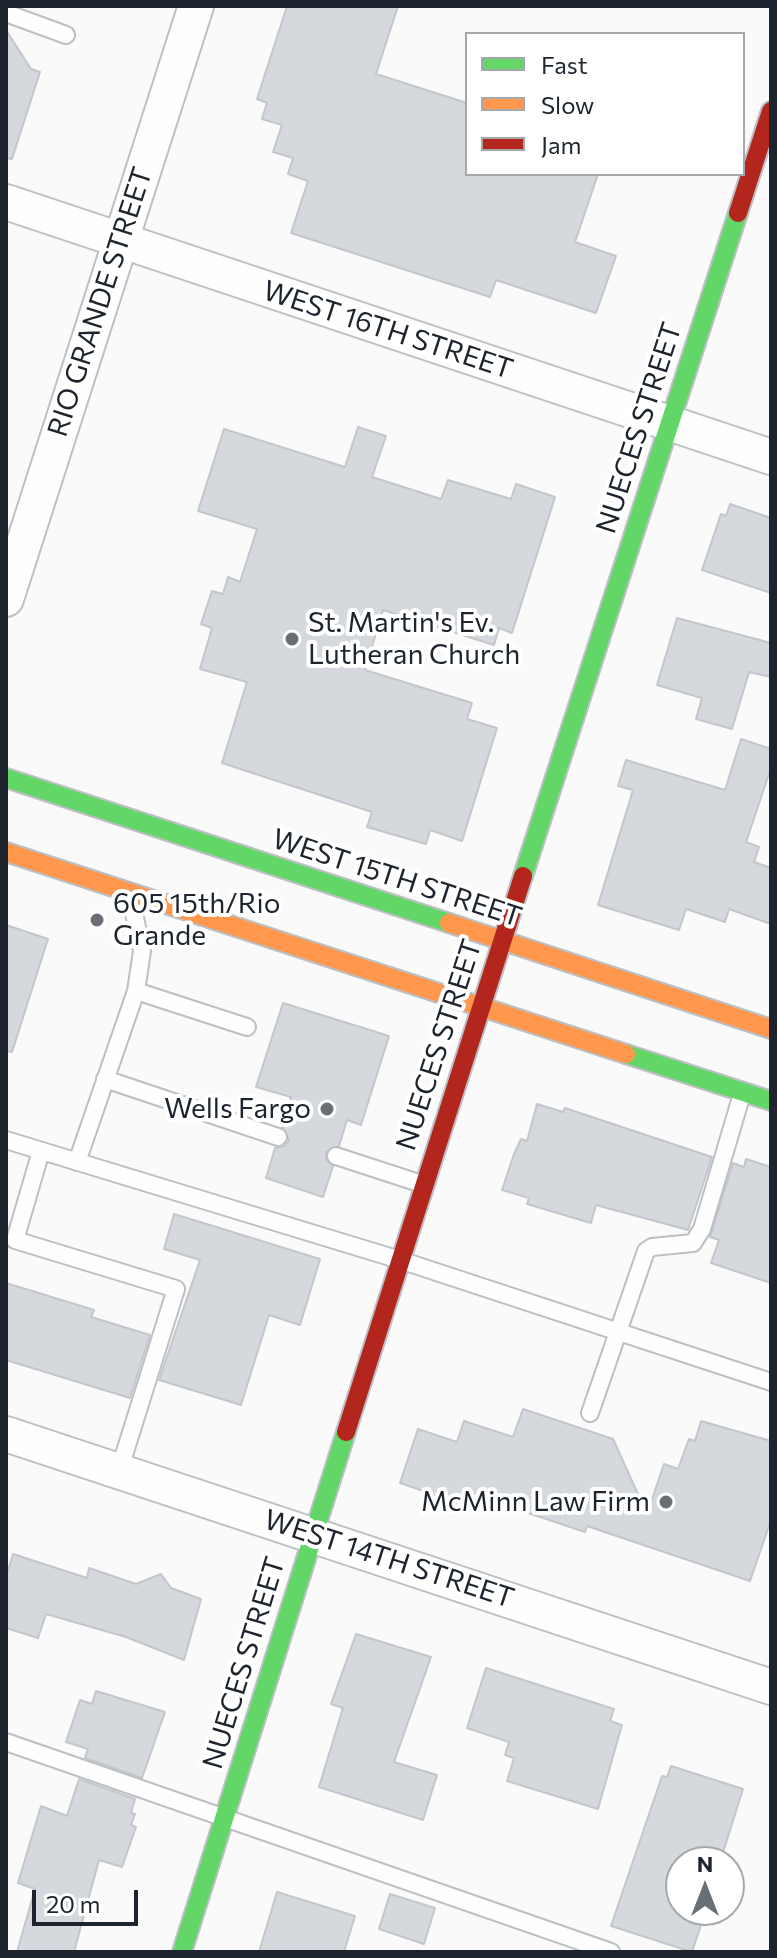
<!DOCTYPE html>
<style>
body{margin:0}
#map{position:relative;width:777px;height:1958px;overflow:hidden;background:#fafafa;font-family:Commissioner,sans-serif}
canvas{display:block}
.frame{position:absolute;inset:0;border:8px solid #1d242d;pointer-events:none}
.legend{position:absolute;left:465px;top:32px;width:280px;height:144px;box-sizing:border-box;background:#fff;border:2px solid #a5a7ab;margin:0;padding:10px 14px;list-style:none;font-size:24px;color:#1d242d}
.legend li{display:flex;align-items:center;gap:16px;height:40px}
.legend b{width:40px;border:2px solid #a5a7ab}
.north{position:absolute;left:665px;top:1846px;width:80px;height:80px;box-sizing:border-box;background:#fff;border:2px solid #a5a7ab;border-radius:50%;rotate:0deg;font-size:22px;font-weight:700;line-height:32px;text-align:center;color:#1d242d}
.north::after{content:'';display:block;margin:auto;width:28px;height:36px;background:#6a6f75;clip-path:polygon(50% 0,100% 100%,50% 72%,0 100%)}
.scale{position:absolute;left:32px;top:1890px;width:106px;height:36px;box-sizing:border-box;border:4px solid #1d242d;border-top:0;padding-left:10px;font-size:24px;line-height:28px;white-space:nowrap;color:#1d242d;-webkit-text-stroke:6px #fff;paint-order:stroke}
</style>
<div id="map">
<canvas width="777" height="1958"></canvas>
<div class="frame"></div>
<ul class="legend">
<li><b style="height:10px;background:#63d668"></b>Fast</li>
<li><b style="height:10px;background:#ff974d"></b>Slow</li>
<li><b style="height:10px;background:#b3261e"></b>Jam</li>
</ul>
<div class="north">N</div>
<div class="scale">20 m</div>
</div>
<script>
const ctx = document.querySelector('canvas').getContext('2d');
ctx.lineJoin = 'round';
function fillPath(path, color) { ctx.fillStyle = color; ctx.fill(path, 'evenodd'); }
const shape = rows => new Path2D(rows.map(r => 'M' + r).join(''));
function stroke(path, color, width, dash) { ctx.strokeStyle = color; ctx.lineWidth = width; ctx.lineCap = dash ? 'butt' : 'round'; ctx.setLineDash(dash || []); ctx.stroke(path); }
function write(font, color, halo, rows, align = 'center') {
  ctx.font = font + ' Commissioner,sans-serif'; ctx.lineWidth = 8; ctx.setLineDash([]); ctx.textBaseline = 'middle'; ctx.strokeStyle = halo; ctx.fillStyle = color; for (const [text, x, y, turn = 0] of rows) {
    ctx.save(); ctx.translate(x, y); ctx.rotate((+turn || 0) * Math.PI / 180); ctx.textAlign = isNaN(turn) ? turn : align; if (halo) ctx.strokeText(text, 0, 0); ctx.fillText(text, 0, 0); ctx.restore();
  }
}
const building = shape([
 [287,6,398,6,376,74,467,103,467,174,598,174,575,242,616,256,596,313,496,280,490,297,291,233,308,181,288,174,293,158,273,152,282,125,262,119,267,103,257,99,287,6],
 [6,30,31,69,40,72,12,159,6,158,6,30],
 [358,427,386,436,372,477,441,499,448,480,511,499,516,484,555,497,512,633,499,628,494,645,383,610,365,670,472,703,467,719,497,728,462,841,430,830,426,844,367,827,372,812,222,763,247,682,200,669,212,628,201,624,212,591,223,594,228,577,240,582,257,529,198,511,224,429,345,467,358,427],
 [730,504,771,518,771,593,702,570,721,514,726,516,730,504],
 [677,618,771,643,771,677,749,672,732,729,696,719,702,698,657,685,677,618],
 [741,739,771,749,771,768,746,842,759,847,754,862,771,868,771,924,729,909,725,922,686,909,679,930,598,905,633,790,618,786,626,760,725,790,741,739],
 [6,925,48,939,12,1052,6,1051,6,925],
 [283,1003,389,1036,361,1125,347,1120,339,1146,326,1152,326,1159,333,1166,323,1197,266,1178,275,1148,285,1146,289,1140,282,1127,291,1097,256,1087,283,1003],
 [537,1104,563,1112,565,1108,712,1157,688,1230,596,1205,591,1223,527,1204,529,1198,502,1190,514,1154,521,1139,527,1141,537,1104],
 [746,1159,771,1167,771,1283,711,1263,719,1240,710,1237,733,1163,744,1167,746,1159],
 [174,1214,320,1259,300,1325,269,1315,241,1405,159,1380,200,1260,164,1249,174,1214],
 [6,1283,94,1310,91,1317,150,1335,130,1398,6,1360,6,1283],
 [523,1409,613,1439,647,1514,664,1464,678,1469,689,1439,695,1441,701,1421,771,1441,771,1520,750,1581,587,1526,585,1532,477,1496,473,1508,400,1483,418,1429,457,1442,464,1421,513,1437,523,1409],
 [13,1554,87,1578,89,1568,136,1584,161,1574,171,1588,201,1599,184,1660,126,1637,46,1614,38,1638,6,1628,6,1577,13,1554],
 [356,1634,431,1657,394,1762,437,1775,423,1820,319,1787,343,1708,331,1704,356,1634],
 [486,1668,614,1709,610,1721,622,1725,598,1809,507,1781,514,1758,505,1755,509,1742,467,1728,486,1668],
 [96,1691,165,1712,142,1778,85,1758,88,1749,66,1742,80,1700,92,1704,96,1691],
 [671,1766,743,1789,720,1862,681,1862,681,1910,706,1910,692,1952,611,1926,662,1776,667,1777,671,1766],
 [79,1779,135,1799,131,1813,135,1814,131,1825,136,1827,122,1867,99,1860,74,1952,17,1952,35,1889,18,1883,41,1806,67,1816,79,1779],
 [277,1892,355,1916,344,1952,259,1952,277,1892],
 [390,1894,435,1908,424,1944,379,1929,390,1894]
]);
const lane = shape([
 [6,13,66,35],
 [136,991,247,1027],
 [105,1079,278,1137],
 [6,1140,400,1260,771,1382],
 [41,1151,15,1240,176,1289,119,1471],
 [336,1156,422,1184],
 [77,1162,136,991,142,951,131,899],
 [590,1413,646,1251,652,1247,693,1243,702,1229,742,1094],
 [6,1742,611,1952]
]);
const street = shape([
 [6,202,771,457],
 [6,599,196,6],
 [6,1434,771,1687]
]);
const fast = shape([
 [6,778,449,923],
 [523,876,738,213],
 [626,1054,771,1101],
 [182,1952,346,1432]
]);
const slow = shape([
 [6,852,626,1054],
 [449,923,771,1029]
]);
const jam = shape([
 [738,213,771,111],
 [346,1432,523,876]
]);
const markers = [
 [292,639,8,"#6a6f75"],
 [97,920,8,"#6a6f75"],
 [327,1109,8,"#6a6f75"],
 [666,1502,8,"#6a6f75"]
];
const streetNames = [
 ["RIO GRANDE STREET",100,302,-72],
 ["WEST 16TH STREET",388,330,18],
 ["NUECES STREET",639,428,-72],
 ["WEST 15TH STREET",397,878,18],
 ["NUECES STREET",439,1045,-72],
 ["WEST 14TH STREET",389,1559,18],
 ["NUECES STREET",244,1663,-73]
];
const poiNames = [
 ["St. Martin's Ev.",308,623],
 ["Lutheran Church",308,655],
 ["605 15th/Rio",113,904],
 ["Grande",113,936],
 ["Wells Fargo",311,1109,"right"],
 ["McMinn Law Firm",650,1502,"right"]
];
fillPath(building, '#d5d8dd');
stroke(building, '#c3c6cb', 2);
stroke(lane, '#bcc0c4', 20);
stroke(street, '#bcc0c4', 38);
stroke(fast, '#bcc0c4', 22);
stroke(slow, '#bcc0c4', 22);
stroke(jam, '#bcc0c4', 22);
stroke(lane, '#fefefe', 16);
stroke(street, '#fefefe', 34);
stroke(fast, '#63d668', 18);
stroke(slow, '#ff974d', 18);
stroke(jam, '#b3261e', 18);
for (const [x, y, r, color] of markers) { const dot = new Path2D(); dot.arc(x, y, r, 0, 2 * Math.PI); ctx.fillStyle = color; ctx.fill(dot); stroke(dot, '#fff', 3); }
write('28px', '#1d242d', '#fff', streetNames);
write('28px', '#1d242d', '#fff', poiNames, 'left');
</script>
